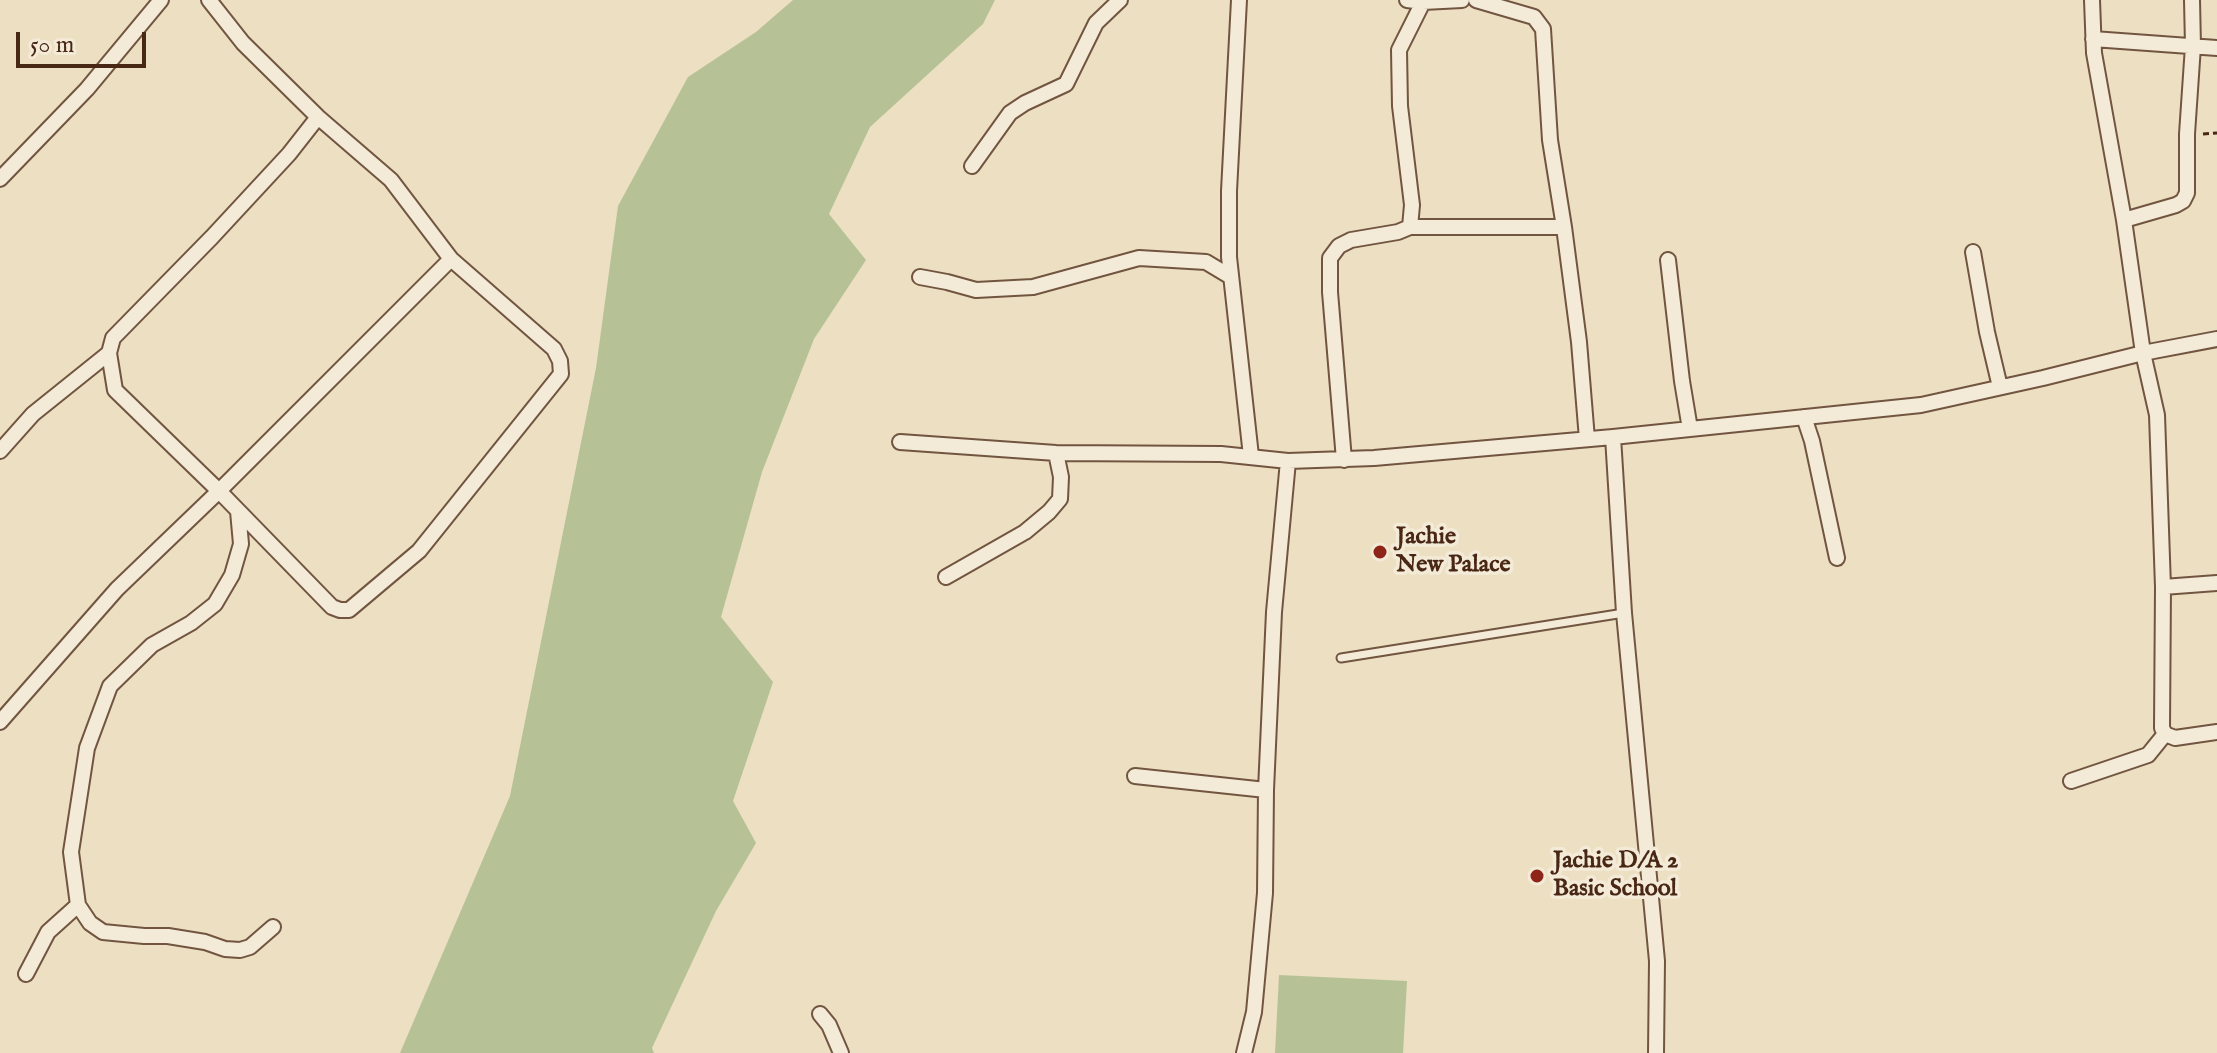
<!DOCTYPE html>
<style>
body{margin:0}
#map{position:relative;width:2217px;height:1053px;overflow:hidden;background:#ecdfc2;font-family:"IM FELL English",serif}
canvas{display:block}
.scale{position:absolute;left:16px;top:32px;width:130px;height:36px;box-sizing:border-box;border:4px solid #492715;border-top:0;padding-left:10px;font-size:24px;line-height:28px;white-space:nowrap;color:#492715;-webkit-text-stroke:6px #f3ead7;paint-order:stroke}
</style>
<div id="map">
<canvas width="2217" height="1053"></canvas>
<div class="scale">50 m</div>
</div>
<script>
const ctx = document.querySelector('canvas').getContext('2d');
ctx.lineJoin = 'round';
function fillPath(path, color) { ctx.fillStyle = color; ctx.fill(path, 'evenodd'); }
const shape = rows => new Path2D(rows.map(r => 'M' + r).join(''));
function stroke(path, color, width, dash) { ctx.strokeStyle = color; ctx.lineWidth = width; ctx.lineCap = dash ? 'butt' : 'round'; ctx.setLineDash(dash || []); ctx.stroke(path); }
function write(font, color, halo, rows, align = 'center') {
  ctx.font = font + ' "IM FELL English",serif'; ctx.lineWidth = 7; ctx.setLineDash([]); ctx.textBaseline = 'middle'; ctx.strokeStyle = halo; ctx.fillStyle = color; for (const [text, x, y, turn = 0] of rows) {
    ctx.save(); ctx.translate(x, y); ctx.rotate((+turn || 0) * Math.PI / 180); ctx.textAlign = isNaN(turn) ? turn : align; if (halo) ctx.strokeText(text, 0, 0); ctx.fillText(text, 0, 0); ctx.restore();
  }
}
const green = shape([
 [793,0,995,0,983,24,870,127,829,214,866,260,814,339,762,472,721,617,773,682,733,801,756,843,716,911,652,1048,654,1053,400,1053,510,796,596,368,618,206,688,77,756,32],
 [1279,975,1407,981,1403,1053,1275,1053]
]);
const path = shape([
 [2203,134,2217,133]
]);
const service = shape([
 [1341,658,1624,613]
]);
const minor = shape([
 [209,0,243,43,318,117,391,180,451,259,554,349,560,361,561,374,419,551,349,610,340,610,332,607,219,491,115,390,109,353,113,338,212,237,289,154,318,117],
 [1239,0,1229,191,1229,257,1251,456],
 [1407,0,1423,2,1462,0],
 [1476,0,1534,17,1543,29,1550,140,1564,227,1579,342,1587,439],
 [2092,0,2094,53,2124,220,2143,353,2157,415,2163,587,2162,728,2165,734],
 [2093,39,2217,48],
 [972,166,1010,113,1025,103,1066,84,1096,23,1120,0],
 [0,179,87,89,161,0],
 [2124,220,2176,205,2183,201,2187,193,2187,134,2193,46,2192,0],
 [1410,227,1564,227],
 [1973,252,1987,332,2000,387],
 [1668,260,1682,381,1690,429],
 [920,277,947,282,976,290,1033,287,1139,258,1206,262,1231,277],
 [1804,417,1812,441,1837,558],
 [1613,437,1624,613,1657,961,1656,1053],
 [900,442,1056,453,1221,454,1288,461,1374,458,1613,437,1921,405,2043,378,2143,353,2217,339],
 [0,451,33,414,109,353],
 [1344,460,1330,292,1330,258,1339,246,1351,240,1398,232,1410,227,1412,205,1400,106,1399,50,1423,2],
 [238,511,241,544,232,575,215,604,191,623,152,645,110,686,87,748,71,852,78,905,90,923,103,932,144,936,168,936,205,942,225,949,240,950,250,947,273,927],
 [946,577,1025,532,1049,512,1060,499,1061,477,1056,453],
 [2163,587,2217,583],
 [0,722,117,589,219,491,451,259],
 [2165,734,2175,738,2217,732],
 [1135,776,1266,790],
 [2071,781,2148,755,2165,734],
 [26,974,48,932,78,905],
 [820,1014,829,1025,841,1053],
 [1244,1053,1254,1012,1265,893,1266,790,1274,612,1288,461]
]);
const markers = [
 [1380,552,8,"#8f2418"],
 [1537,876,8,"#8f2418"]
];
const poiNames = [
 ["Jachie",1396,538],
 ["New Palace",1396,566],
 ["Jachie D/A 2",1553,862],
 ["Basic School",1553,890]
];
fillPath(green, '#b6c295');
stroke(service, '#725540', 11);
stroke(minor, '#725540', 18);
stroke(path, '#492715', 3, [6, 4]);
stroke(service, '#f3ead7', 7);
stroke(minor, '#f3ead7', 14);
for (const [x, y, r, color] of markers) { const dot = new Path2D(); dot.arc(x, y, r, 0, 2 * Math.PI); ctx.fillStyle = color; ctx.fill(dot); stroke(dot, '#f3ead7', 3); }
write('bold 24px', '#492715', '#f3ead7', poiNames, 'left');
</script>
